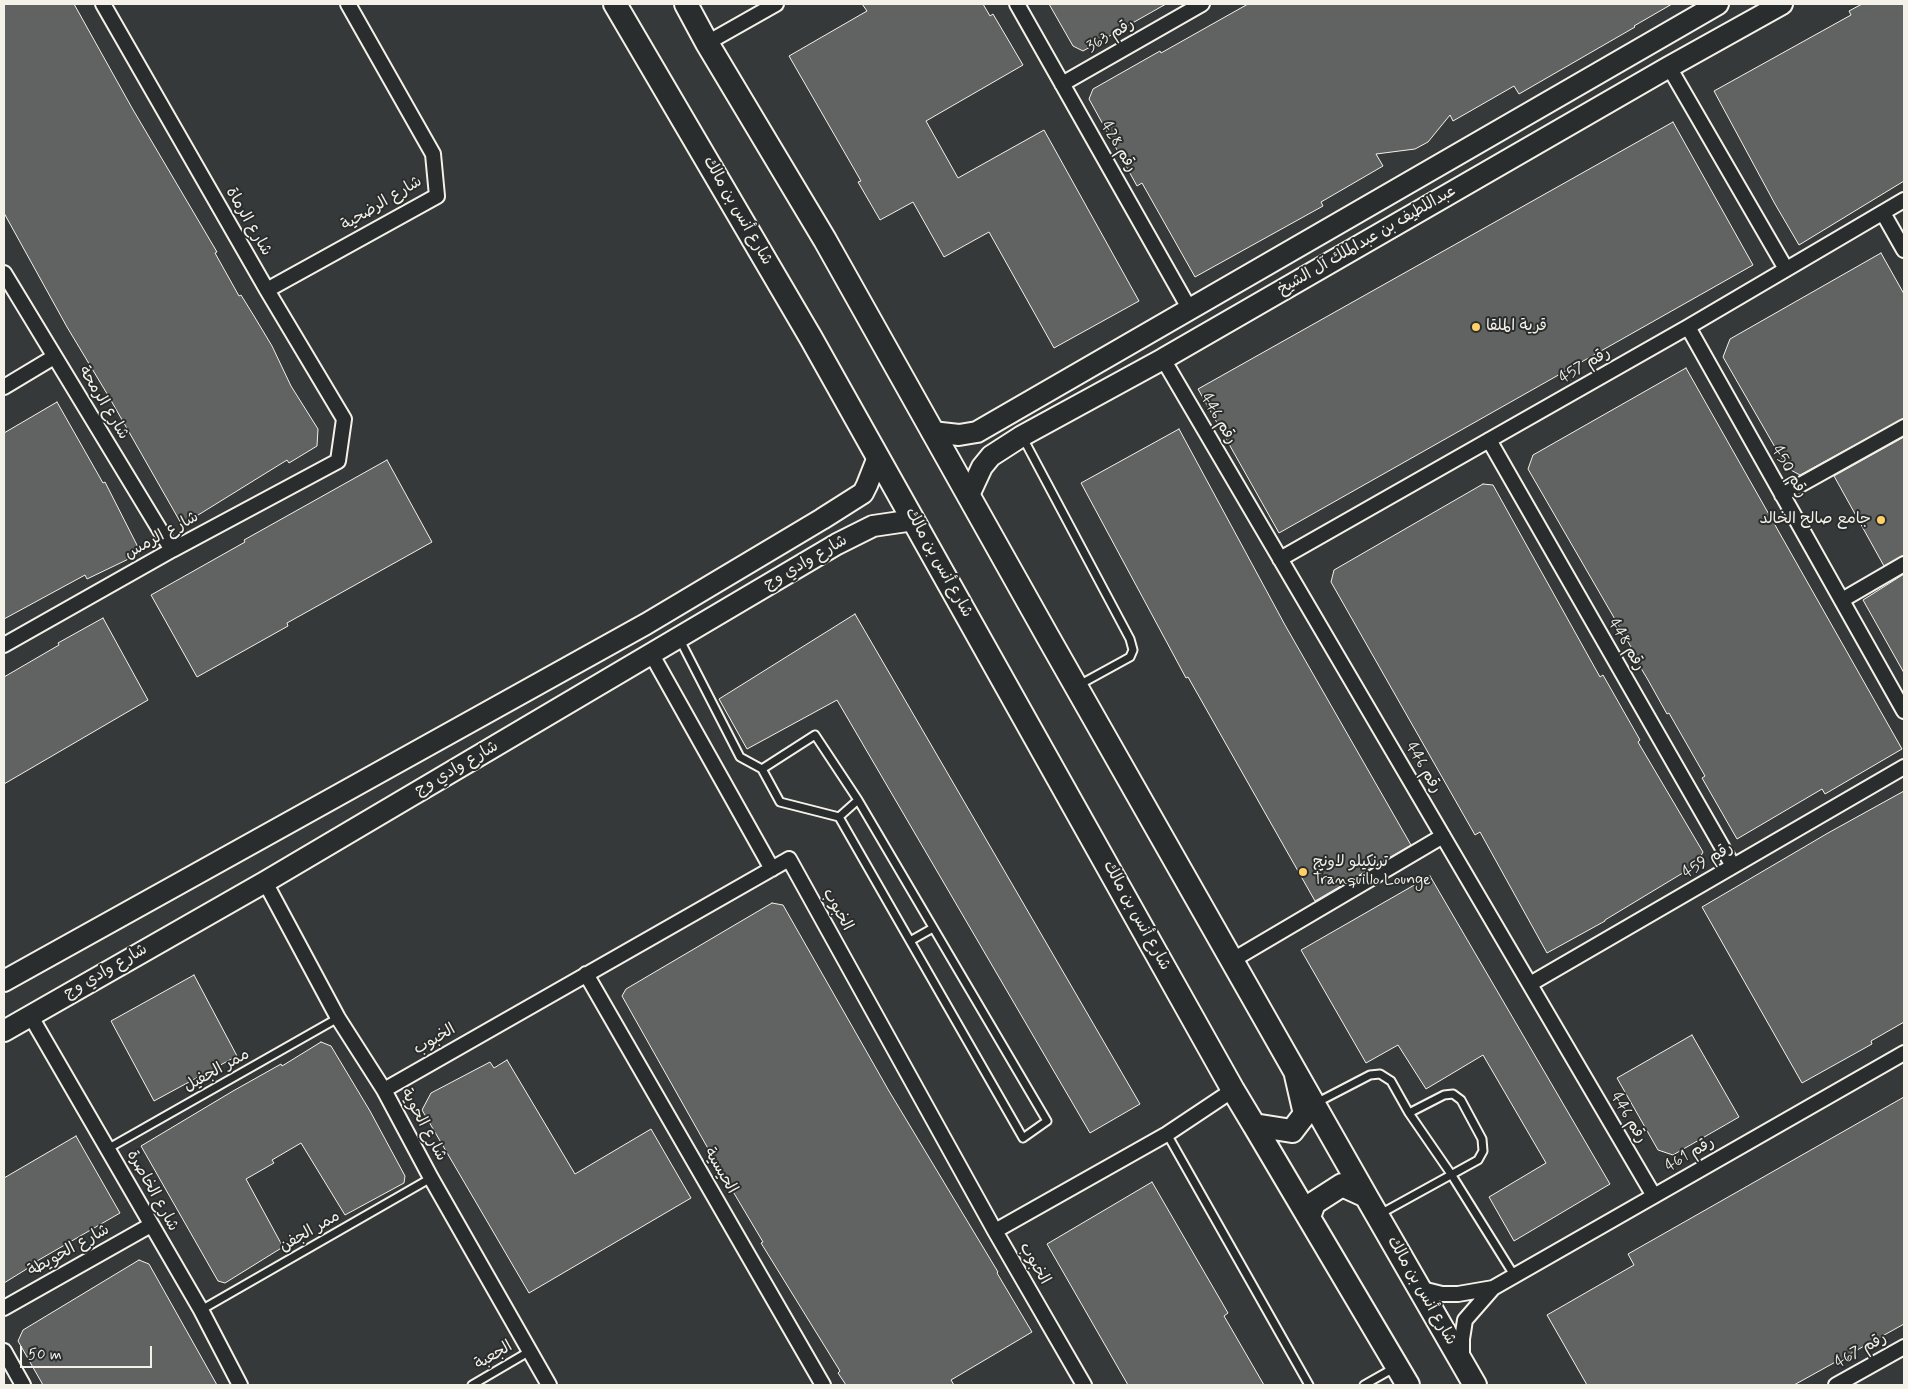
<!DOCTYPE html>
<meta charset="utf-8">
<style>
body{margin:0}
#map{position:relative;width:1908px;height:1389px;overflow:hidden;background:#363939;font-family:Mynerve,sans-serif}
canvas{display:block}
.frame{position:absolute;inset:0;border:5px solid #f4f1e8;pointer-events:none}
.scale{position:absolute;left:20px;top:1346px;width:132px;height:22px;box-sizing:border-box;border:2px solid #f4f1e8;border-top:0;padding-left:6px;font-size:15px;line-height:18px;white-space:nowrap;color:#f4f1e8;-webkit-text-stroke:4px #2a2d2e;paint-order:stroke}
</style>
<div id="map">
<canvas width="1908" height="1389"></canvas>
<div class="frame"></div>
<div class="scale">50 m</div>
</div>
<script>
const ctx = document.querySelector('canvas').getContext('2d');
ctx.lineJoin = 'round';
function fillPath(path, color) { ctx.fillStyle = color; ctx.fill(path, 'evenodd'); }
const shape = rows => new Path2D(rows.map(r => 'M' + r).join(''));
function stroke(path, color, width, dash) { ctx.strokeStyle = color; ctx.lineWidth = width; ctx.lineCap = dash ? 'butt' : 'round'; ctx.setLineDash(dash || []); ctx.stroke(path); }
function write(font, color, halo, rows, align = 'center') {
  ctx.font = font + ' Mynerve,"Playpen Sans Arabic",sans-serif'; ctx.lineWidth = 4; ctx.setLineDash([]); ctx.textBaseline = 'middle'; ctx.strokeStyle = halo; ctx.fillStyle = color; for (const [text, x, y, turn = 0] of rows) {
    ctx.save(); ctx.translate(x, y); ctx.rotate((+turn || 0) * Math.PI / 180); ctx.textAlign = isNaN(turn) ? turn : align; if (halo) ctx.strokeText(text, 0, 0); ctx.fillText(text, 0, 0); ctx.restore();
  }
}
const building = shape([
 [4,4,74,4,132,108,217,252,215,253,239,296,241,295,254,316,272,346,291,386,318,429,317,446,289,463,287,460,182,525,109,397,67,327,4,213,4,4],
 [862,4,983,4,990,16,993,14,1023,65,926,121,958,178,1044,130,1139,301,1054,348,989,232,944,257,913,202,880,220,858,182,861,181,789,56,867,11,862,4],
 [1049,4,1166,4,1083,51,1073,46,1049,4],
 [1248,4,1672,4,1634,26,1635,27,1519,94,1514,86,1453,121,1450,115,1428,142,1415,149,1376,154,1383,166,1321,202,1323,206,1195,277,1142,183,1137,186,1089,99,1093,89,1160,51,1161,53,1248,4],
 [1862,4,1904,4,1904,181,1799,245,1775,204,1714,91,1851,15,1849,11,1862,4],
 [1673,122,1753,265,1279,533,1198,389,1673,122],
 [1881,253,1904,294,1904,418,1800,475,1787,468,1723,357,1730,339,1881,253],
 [1686,368,1902,749,1825,794,1822,789,1737,839,1702,778,1705,776,1669,713,1667,714,1648,680,1629,648,1631,647,1528,469,1533,455,1686,368],
 [57,402,103,483,105,482,141,553,87,579,85,575,4,619,4,433,57,402],
 [1179,429,1285,625,1411,845,1315,901,1188,677,1186,678,1081,483,1179,429],
 [1904,437,1904,555,1884,566,1834,476,1904,437],
 [387,460,432,542,287,623,288,626,197,677,151,595,245,542,244,540,387,460],
 [1483,484,1493,485,1600,677,1603,675,1640,740,1638,742,1703,852,1696,865,1605,920,1605,921,1547,953,1480,832,1475,835,1331,582,1334,570,1483,484],
 [1904,574,1904,673,1863,600,1904,574],
 [855,614,1140,1104,1090,1133,837,700,747,749,719,699,855,614],
 [103,618,148,700,4,784,4,677,59,645,58,643,103,618],
 [1904,791,1904,1022,1871,1041,1872,1044,1802,1083,1702,907,1828,833,1904,791],
 [1430,876,1610,1184,1514,1241,1489,1197,1546,1163,1483,1055,1426,1089,1398,1045,1366,1063,1301,950,1430,876],
 [772,903,783,905,889,1091,998,1272,997,1273,1032,1332,951,1380,954,1385,846,1385,838,1373,840,1371,761,1243,763,1242,719,1168,622,996,626,989,772,903],
 [194,975,237,1056,154,1101,111,1021,194,975],
 [1692,1035,1739,1117,1673,1155,1658,1150,1617,1078,1692,1035],
 [321,1042,331,1046,370,1111,405,1176,404,1183,345,1215,301,1143,272,1160,274,1163,246,1179,283,1247,225,1283,218,1281,141,1146,233,1091,281,1064,282,1066,321,1042],
 [507,1060,575,1174,651,1129,691,1198,529,1293,422,1110,431,1093,490,1062,494,1068,507,1060],
 [1904,1097,1904,1324,1794,1385,1587,1385,1547,1315,1634,1265,1628,1254,1904,1097],
 [76,1136,120,1213,37,1261,38,1262,4,1283,4,1178,76,1136],
 [1152,1182,1228,1313,1224,1316,1264,1385,1128,1385,1047,1244,1152,1182],
 [139,1260,149,1264,217,1385,43,1385,18,1341,23,1330,139,1260]
]);
const lane = shape([
 [1023,438,1130,639,1133,650,1130,657,1079,685],
 [680,640,740,757,762,769,780,802,839,817,1023,1138,1047,1121,858,800,815,735,762,769],
 [839,817,858,800],
 [910,941,933,928],
 [1316,1103,1370,1075,1380,1074,1391,1081,1409,1113,1451,1174,1514,1275],
 [1167,1134,1309,1385],
 [109,1148,338,1018],
 [1380,1214,1478,1160,1483,1151,1482,1139,1461,1100,1453,1094,1444,1095,1409,1113],
 [201,1310,431,1178],
 [472,1385,530,1351],
 [1364,1385,1394,1368]
]);
const street = shape([
 [1017,4,1189,308],
 [707,43,776,4],
 [1669,67,1786,269],
 [1062,84,1202,4],
 [1883,213,1904,250],
 [4,273,172,550],
 [267,290,437,196,433,154,348,4],
 [1688,327,1904,711],
 [1163,359,1654,1196],
 [4,387,54,357],
 [1489,440,1733,866],
 [1782,495,1904,427],
 [1280,559,1688,327,1904,200],
 [1842,600,1904,564],
 [4,645,172,550,338,461,344,419,267,290,103,4],
 [652,655,772,869],
 [265,882,338,1018,384,1090,431,1178,549,1385],
 [1231,961,1443,836],
 [586,974,823,1385],
 [1530,984,1904,767],
 [30,1015,201,1310,240,1385],
 [384,1090,789,859,995,1231,1084,1385],
 [995,1231,1167,1134,1233,1090],
 [1418,1288,1442,1294,1458,1294,1493,1288],
 [4,1308,151,1225],
 [4,1351,23,1385],
 [1462,1358,1462,1339,1465,1320,1493,1288,1904,1053],
 [1836,1385,1904,1347]
]);
const secondary = shape([
 [932,432,959,435,977,432,1718,4],
 [969,495,982,467,991,456,1022,436,1163,359,1669,67,1782,4],
 [4,981,646,624,822,519,863,493,867,485,878,457],
 [4,1031,265,882,837,544,873,526,914,520]
]);
const primary = shape([
 [615,4,811,338,1233,1090,1254,1125,1292,1131,1305,1114,1296,1075],
 [686,4,707,43,825,240,1048,637,1366,1196],
 [1254,1125,1408,1385],
 [1309,1217,1314,1203,1342,1185,1366,1196,1475,1385]
]);
const markers = [
 [1476,327,5,"#ffd166"],
 [1881,520,5,"#ffd166"],
 [1303,872,5,"#ffd166"]
];
const streetNames = [
 ["رقم 363",1111,36,-30],
 ["رقم 428",1118,147,60],
 ["شارع الرضحية",382,204,-31],
 ["شارع أنس بن مالك",737,211,60],
 ["شارع الرماة",248,222,60],
 ["عبداللطيف بن عبدالملك آل الشيخ",1367,241,-30],
 ["رقم 457",1585,366,-30],
 ["شارع الرمحة",103,403,59],
 ["رقم 446",1218,419,60],
 ["رقم 450",1789,472,61],
 ["شارع الرمس",162,536,-29],
 ["شارع وادي وج",806,563,-30],
 ["شارع أنس بن مالك",938,563,61],
 ["رقم 448",1626,645,60],
 ["رقم 446",1423,768,60],
 ["شارع وادي وج",457,769,-30],
 ["رقم 459",1708,861,-30],
 ["الخبوب",837,910,61],
 ["شارع أنس بن مالك",1136,916,61],
 ["شارع وادي وج",106,972,-30],
 ["الخبوب",435,1040,-30],
 ["ممر الجفيل",217,1071,-29],
 ["رقم 446",1628,1118,60],
 ["شارع الحوية",423,1125,62],
 ["رقم 461",1690,1155,-30],
 ["الحيسية",720,1171,60],
 ["شارع الخاصرة",152,1191,61],
 ["ممر الجفن",310,1232,-30],
 ["شارع الحويطة",69,1251,-29],
 ["الخبوب",1034,1264,60],
 ["شارع أنس بن مالك",1421,1291,60],
 ["رقم 467",1861,1351,-29],
 ["الجعبة",494,1356,-31]
];
const poiNames = [
 ["قرية الملقا",1486,327],
 ["جامع صالح الخالد",1871,520,"right"],
 ["ترنكيلو لاونج",1313,863],
 ["Tranquillo Lounge",1313,881]
];
fillPath(building, '#616362');
stroke(building, '#f4f1e8', 1);
stroke(lane, '#f4f1e8', 11);
stroke(street, '#f4f1e8', 18);
stroke(secondary, '#f4f1e8', 24);
stroke(primary, '#f4f1e8', 26);
stroke(lane, '#2a2d2e', 7);
stroke(street, '#2a2d2e', 14);
stroke(secondary, '#2a2d2e', 20);
stroke(primary, '#2a2d2e', 22);
for (const [x, y, r, color] of markers) { const dot = new Path2D(); dot.arc(x, y, r, 0, 2 * Math.PI); ctx.fillStyle = color; ctx.fill(dot); stroke(dot, '#2a2d2e', 2); }
write('16px', '#f4f1e8', '#2a2d2e', streetNames);
write('16px', '#f4f1e8', '#2a2d2e', poiNames, 'left');
</script>
